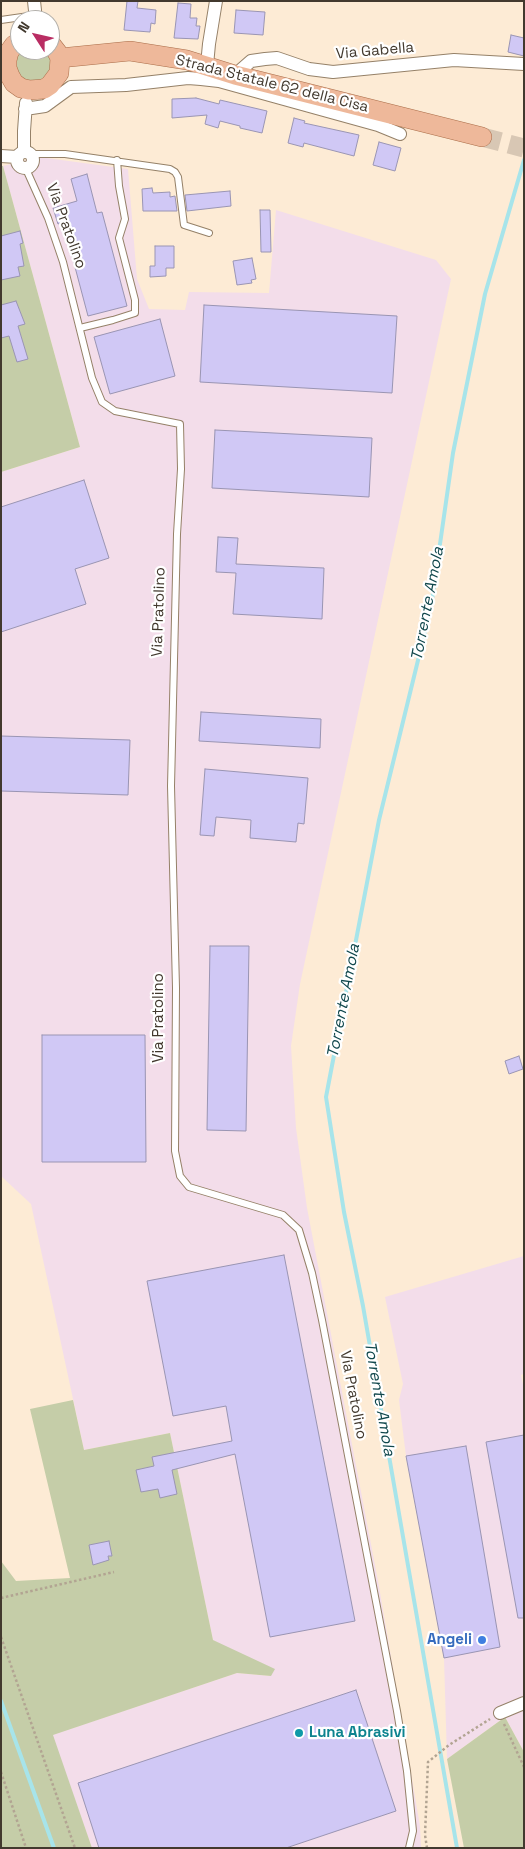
<!DOCTYPE html>
<style>
body{margin:0}
#map{position:relative;width:525px;height:1849px;overflow:hidden;background:#fdebd5;font-family:"Space Grotesk",sans-serif}
canvas{display:block}
.frame{position:absolute;inset:0;border:2px solid #42392e;pointer-events:none}
.north{position:absolute;left:10px;top:10px;width:50px;height:50px;box-sizing:border-box;background:#fff;border:1px solid #b3b0ab;border-radius:50%;rotate:305deg;font-size:14px;font-weight:700;line-height:20px;text-align:center;color:#42392e}
.north::after{content:'';display:block;margin:auto;width:18px;height:22px;background:#b92d63;clip-path:polygon(50% 0,100% 100%,50% 72%,0 100%)}
</style>
<div id="map">
<canvas width="525" height="1849"></canvas>
<div class="frame"></div>
<div class="north">N</div>
</div>
<script>
const ctx = document.querySelector('canvas').getContext('2d');
ctx.lineJoin = 'round';
function fillPath(path, color) { ctx.fillStyle = color; ctx.fill(path, 'evenodd'); }
const shape = rows => new Path2D(rows.map(r => 'M' + r).join(''));
function stroke(path, color, width, dash) { ctx.strokeStyle = color; ctx.lineWidth = width; ctx.lineCap = dash ? 'butt' : 'round'; ctx.setLineDash(dash || []); ctx.stroke(path); }
function write(font, color, halo, rows, align = 'center') {
  ctx.font = font + ' "Space Grotesk",sans-serif'; ctx.lineWidth = 4.5; ctx.setLineDash([]); ctx.textBaseline = 'middle'; ctx.strokeStyle = halo; ctx.fillStyle = color; for (const [text, x, y, turn = 0] of rows) {
    ctx.save(); ctx.translate(x, y); ctx.rotate((+turn || 0) * Math.PI / 180); ctx.textAlign = isNaN(turn) ? turn : align; if (halo) ctx.strokeText(text, 0, 0); ctx.fillText(text, 0, 0); ctx.restore();
  }
}
const industrial = shape([
 [39,157,128,169,137,279,149,309,185,310,189,292,269,293,276,210,436,260,451,279,300,984,291,1046,296,1128,307,1208,378,1581,420,1826,421,1848,92,1848,52,1735,237,1673,271,1676,213,1640,170,1433,84,1450,31,1204,1,1176,1,472,80,447,3,166],
 [524,1256,524,1374,521,1375,524,1389,524,1752,505,1717,447,1759,444,1658,406,1456,399,1400,403,1384,385,1297]
]);
const green = shape([
 [20,50,50,50,54,79,22,87,10,53],
 [1,166,3,166,80,447,1,472],
 [73,1400,84,1450,170,1433,213,1640,275,1669,271,1676,237,1673,53,1735,92,1848,1,1848,1,1561,16,1581,70,1578,30,1409],
 [505,1717,524,1752,524,1848,464,1848,447,1759]
]);
const stream = shape([
 [1,1701,54,1848],
 [457,1848,363,1306,344,1212,326,1097,379,820,431,607,453,453,485,294,524,160]
]);
const building = shape([
 [127,1,138,1,137,8,156,10,155,24,151,23,150,32,124,30,127,1],
 [178,3,191,4,190,18,197,18,196,26,200,26,198,39,174,38,178,3],
 [236,10,265,12,263,35,234,33,236,10],
 [511,35,524,38,524,56,508,52,511,35],
 [196,98,219,104,220,100,267,111,262,133,240,128,240,126,220,121,218,128,205,124,207,115,172,118,172,99,196,98],
 [294,118,305,121,304,123,359,135,354,156,304,143,303,147,288,143,294,118],
 [379,142,401,148,395,171,373,165,379,142],
 [87,174,97,213,102,212,127,306,88,316,63,222,58,224,53,208,77,201,71,179,87,174],
 [152,188,153,193,170,192,170,197,175,196,177,211,143,211,142,189,152,188],
 [230,191,231,206,187,211,185,195,230,191],
 [260,210,270,210,271,252,261,252,260,210],
 [20,231,23,243,20,244,24,266,18,267,20,276,1,280,1,236,20,231],
 [155,246,174,246,174,268,166,268,166,276,150,277,150,266,155,266,155,246],
 [252,258,256,279,251,280,252,283,237,285,233,261,252,258],
 [16,301,25,324,18,326,28,359,17,362,9,336,1,338,1,305,16,301],
 [204,305,397,316,392,393,200,382,204,305],
 [160,319,175,376,110,394,94,337,160,319],
 [215,430,372,438,369,497,212,488,215,430],
 [84,480,109,558,75,569,86,604,1,632,1,507,84,480],
 [218,537,238,538,236,564,324,568,322,619,233,614,236,573,216,572,218,537],
 [201,712,321,719,320,748,199,741,201,712],
 [1,736,130,740,128,795,1,791,1,736],
 [205,769,308,778,304,824,298,823,296,842,250,838,251,820,216,817,214,836,200,835,205,769],
 [210,946,249,946,246,1131,207,1130,210,946],
 [42,1035,145,1035,146,1162,42,1162,42,1035],
 [519,1056,523,1069,509,1074,505,1061,519,1056],
 [284,1255,355,1621,270,1637,235,1454,172,1470,177,1494,160,1498,158,1489,141,1492,136,1470,154,1466,152,1457,232,1441,226,1406,173,1416,147,1281,284,1255],
 [524,1435,524,1618,518,1618,486,1442,524,1435],
 [466,1446,500,1647,444,1658,406,1456,466,1446],
 [109,1541,112,1556,108,1556,109,1560,93,1565,89,1545,109,1541],
 [356,1690,396,1811,286,1848,99,1848,78,1783,356,1690]
]);
const primaryTunnel = shape([
 [482,137,524,148]
]);
const path = shape([
 [1,1598,114,1572],
 [1,1637,75,1848],
 [504,1724,524,1767],
 [1,1772,26,1848],
 [427,1848,425,1835,428,1762,449,1745,490,1719]
]);
const service = shape([
 [1,20,36,15],
 [31,154,65,154,170,169,175,172,178,177,184,225,209,233],
 [26,169,48,218,63,262,92,378,102,402,115,411,180,424,181,469,177,534,171,786,176,988,175,1151,180,1176,189,1187,283,1215,299,1230,312,1273,322,1320,397,1711,407,1771,413,1831,409,1848],
 [80,328,113,320,135,313,135,300,119,238,125,219,119,186,117,160]
]);
const minor = shape([
 [34,1,36,20],
 [207,65,209,44,216,1],
 [235,75,251,61,265,59,277,58,309,69,333,72,454,60,524,64],
 [25,109,45,106,71,87,126,85,188,78,201,79,219,81,378,125,400,134],
 '17 160a8 8 0 1 1 16 0a8 8 0 1 1-16 0Z',
 [24,152,24,131,26,103],
 [1,156,17,157],
 [500,1713,524,1703]
]);
const primary = shape([
 [20,41,14,45,9,52,7,60,7,68,10,76,14,83,21,88,29,90,44,89,50,85,59,73,60,58,57,52,50,43],
 [60,58,130,51,187,60,235,75,482,137]
]);
const markers = [
 [482,1640,5,"#3f7fe0"],
 [299,1733,5,"#0f9aa8"]
];
const streetNames = [
 ["Via Gabella",375,51,-5],
 ["Strada Statale 62 della Cisa",272,84,14],
 ["Via Pratolino",66,226,70],
 ["Via Pratolino",159,612,-88],
 ["Via Pratolino",159,1018,-90],
 ["Via Pratolino",353,1395,79]
];
const shopNames = [
 ["Angeli",472,1640]
];
const cultureNames = [
 ["Luna Abrasivi",309,1733]
];
const waterNames = [
 ["Torrente Amola",428,604,-79],
 ["Torrente Amola",344,1001,-79],
 ["Torrente Amola",379,1399,80]
];
fillPath(industrial, '#f3ddea');
fillPath(green, '#c5cda8');
stroke(stream, '#a7e4ea', 4);
fillPath(building, '#d0c8f5');
stroke(building, '#9a95b3', 1);
stroke(primaryTunnel, '#d8c7b4', 19, [19, 9]);
stroke(service, '#958168', 8);
stroke(minor, '#958168', 14);
stroke(primary, '#aa6d49', 20);
stroke(path, '#b2a492', 2.5, [2.5, 2.5]);
stroke(service, '#fff', 6);
stroke(minor, '#fff', 12);
stroke(primary, '#eeb89a', 19);
for (const [x, y, r, color] of markers) { const dot = new Path2D(); dot.arc(x, y, r, 0, 2 * Math.PI); ctx.fillStyle = color; ctx.fill(dot); stroke(dot, '#fff', 2); }
write('15px', '#42392e', '#fff', streetNames);
write('bold 15px', '#366cbe', '#fff', shopNames, 'right');
write('bold 15px', '#0d838f', '#fff', cultureNames, 'left');
write('italic 16px', '#10474c', '#fff', waterNames);
</script>
